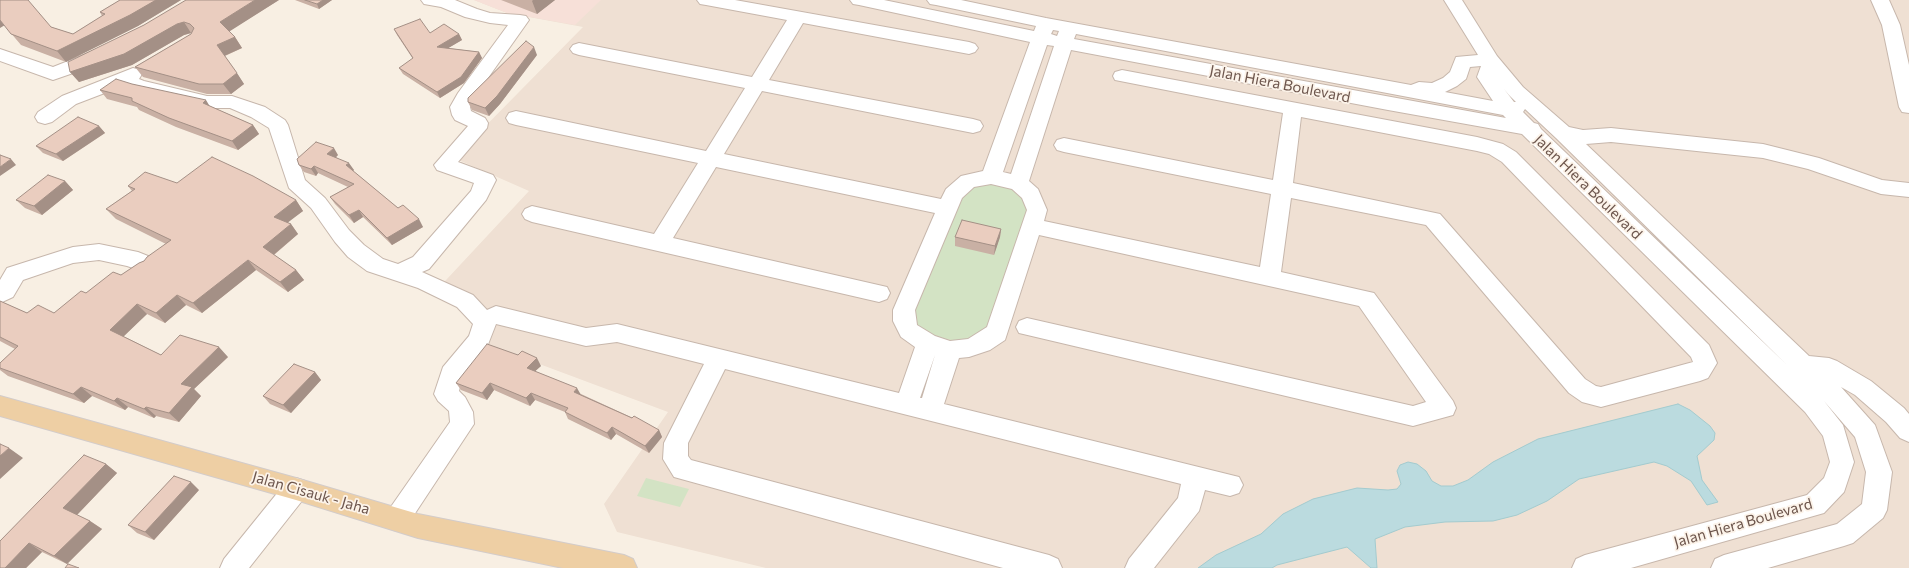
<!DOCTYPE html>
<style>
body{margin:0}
canvas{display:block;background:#f8efe3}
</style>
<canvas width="1909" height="568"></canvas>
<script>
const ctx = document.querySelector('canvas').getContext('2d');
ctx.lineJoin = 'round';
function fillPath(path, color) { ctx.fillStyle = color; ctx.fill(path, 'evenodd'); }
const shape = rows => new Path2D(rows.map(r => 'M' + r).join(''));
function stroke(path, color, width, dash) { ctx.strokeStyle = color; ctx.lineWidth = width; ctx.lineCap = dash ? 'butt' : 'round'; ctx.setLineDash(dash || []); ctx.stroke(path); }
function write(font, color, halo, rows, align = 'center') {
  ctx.font = font + ' Commissioner,sans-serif'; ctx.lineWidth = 3.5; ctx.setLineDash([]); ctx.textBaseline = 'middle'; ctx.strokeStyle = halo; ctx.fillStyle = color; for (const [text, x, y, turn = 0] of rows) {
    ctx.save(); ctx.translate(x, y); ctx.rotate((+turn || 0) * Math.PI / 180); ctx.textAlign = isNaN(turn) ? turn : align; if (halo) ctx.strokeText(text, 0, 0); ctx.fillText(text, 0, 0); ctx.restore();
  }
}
const residential = shape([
 [474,0,1909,0,1909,568,766,568,617,532,604,504,668,412,467,337,486,311,433,294,529,191,454,158,583,27,507,13]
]);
const commercial = shape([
 [474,0,601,0,575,25,507,13]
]);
const green = shape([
 [993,184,1012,189,1020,195,1028,211,988,326,982,334,972,338,957,341,939,338,924,332,914,324,913,310,957,203,969,187],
 [646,478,689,489,680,507,637,496]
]);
const water = shape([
 [1678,404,1690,410,1710,426,1715,433,1714,440,1697,456,1702,480,1718,502,1707,505,1691,481,1667,466,1654,462,1579,479,1547,501,1517,515,1493,521,1445,522,1405,527,1375,539,1377,568,1371,568,1347,547,1277,565,1272,568,1198,568,1216,555,1261,534,1283,514,1313,499,1357,488,1388,490,1397,489,1401,484,1397,471,1400,465,1408,462,1417,464,1426,471,1432,481,1441,486,1453,486,1468,480,1493,462,1538,439,1678,404]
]);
const minor = shape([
 [421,0,455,0,477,9,490,13,520,15,526,16,529,20,476,95,470,107,471,111,485,118,488,123,487,128,458,162,493,175,496,180,486,200,429,269,422,272,473,295,487,310,496,306,586,328,617,324,899,393,915,347,901,337,893,321,893,310,935,213,716,167,673,238,887,287,890,293,887,299,879,302,532,222,525,219,522,214,525,209,532,206,654,234,698,163,516,125,509,123,506,118,509,113,516,111,706,151,745,88,579,55,573,53,570,49,573,45,579,43,752,77,787,20,706,5,700,4,697,0,735,0,969,42,975,44,978,48,975,52,969,54,803,23,769,80,973,119,980,121,983,126,980,131,973,133,762,91,724,154,941,199,946,189,961,176,983,171,1030,42,859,5,853,4,850,0,884,0,1034,31,1036,26,936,5,930,4,927,0,961,0,1046,18,1411,85,1419,82,1432,83,1443,78,1450,72,1456,57,1478,55,1444,0,1462,0,1497,56,1523,87,1569,127,1583,130,1611,128,1763,144,1819,158,1882,180,1909,183,1909,197,1881,194,1808,169,1763,158,1611,142,1586,144,1809,356,1829,358,1837,361,1871,381,1904,408,1909,414,1909,442,1900,438,1886,422,1855,395,1841,387,1875,425,1892,472,1887,510,1883,518,1853,543,1844,546,1768,568,1711,568,1715,559,1724,555,1837,524,1862,504,1866,472,1855,437,1824,401,1843,425,1854,462,1844,492,1824,513,1631,568,1572,568,1576,559,1585,555,1807,495,1824,478,1830,462,1823,436,1805,412,1522,134,1388,110,1071,50,1029,181,1038,189,1047,210,1044,221,1260,267,1271,194,1064,152,1057,150,1054,145,1057,140,1064,138,1273,180,1283,113,1115,80,1113,76,1115,72,1122,70,1477,137,1503,144,1516,152,1709,345,1717,363,1708,378,1700,381,1601,407,1582,402,1569,393,1426,225,1291,198,1281,272,1374,293,1453,401,1456,408,1453,415,1413,426,1019,333,1016,327,1019,321,1027,318,1413,406,1426,402,1359,306,1039,235,1005,340,990,350,969,357,959,358,944,404,1239,477,1243,485,1239,493,1230,496,1205,490,1199,511,1154,568,1125,568,1129,559,1178,498,1181,484,725,369,688,443,688,456,691,460,1049,555,1058,559,1062,568,1003,568,674,477,663,459,664,443,704,364,617,342,586,346,496,324,487,347,462,378,459,391,465,397,473,412,474,424,406,527,397,531,388,527,384,519,388,511,450,422,449,411,438,401,434,394,443,367,469,336,473,324,457,307,418,288,367,271,348,257,335,242,311,208,289,188,269,128,251,117,230,108,207,108,139,92,123,86,76,104,52,122,45,124,38,122,35,117,38,112,62,96,133,68,140,70,142,74,139,79,144,81,207,96,232,96,265,107,285,120,288,125,305,180,325,198,349,230,364,245,383,259,398,264,413,257,471,191,474,183,437,170,434,165,468,126,455,120,452,115,450,107,458,93,508,25,490,23,465,17,441,7,424,4,421,0],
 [1053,30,1059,31,1057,36,1051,34,1053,30],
 [1076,34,1503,115,1506,118,1074,39,1076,34],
 [1047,45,1054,46,1011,174,1003,172,1047,45],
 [1481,66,1477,77,1493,101,1445,92,1457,86,1466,79,1470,67,1481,66],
 [1504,89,1509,95,1516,102,1514,102,1504,89],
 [1525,109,1556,138,1787,365,1541,129,1538,124,1534,123,1523,112,1525,109],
 [1301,117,1477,151,1489,154,1502,162,1691,357,1693,362,1601,387,1596,386,1585,379,1440,214,1293,183,1301,117],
 [991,184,1012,189,1022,198,1027,210,987,327,968,339,950,341,935,336,917,325,915,310,962,198,974,187,991,184],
 [935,355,922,398,920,398,935,355],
 [1871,0,1889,0,1900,25,1909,65,1909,113,1902,112,1899,107,1882,25,1871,0],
 [0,49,53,67,96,50,102,52,105,56,102,60,79,71,53,80,0,61,0,49],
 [99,244,138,252,153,258,156,264,153,270,145,272,127,266,99,260,73,263,23,280,13,297,0,303,0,280,7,268,73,247,99,244],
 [296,478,305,481,309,489,305,497,249,568,220,568,224,559,287,481,296,478]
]);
const primary = shape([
 [0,396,296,478,418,514,624,555,633,559,637,568,563,568,418,538,296,500,0,416,0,396]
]);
const wall = shape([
 [0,0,51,27,73,34,102,16,100,12,120,0,181,0,138,26,66,62,21,45,4,25],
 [279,0,229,31,235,37,242,48,225,56,244,84,231,94,207,94,143,77,135,67,191,34,191,33,184,35,132,65,79,82,70,72,144,25],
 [295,0,332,0,319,9],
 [501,0,555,0,537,14],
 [394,29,430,33,459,34,462,40,448,48,479,52,482,58,464,83,440,98,403,74,399,68,413,59,397,35],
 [537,55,500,104,489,116,472,110,468,102],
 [132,84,210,106,253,125,259,134,238,150,176,127,139,110,137,107,107,99,100,90],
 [99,126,105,133,63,161,43,153,36,146],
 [338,155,336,157,354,170,353,171,398,208,423,227,392,245,363,217,354,223,335,204,330,197,348,187,318,173,316,176,304,172,299,165],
 [65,181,73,190,42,215,25,208,16,200],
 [177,183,296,200,303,211,287,222,291,224,298,234,274,255,296,270,304,280,288,292,256,270,202,313,186,305,165,323,147,314,123,336,161,355,228,357,194,389,201,396,179,422,156,416,154,418,128,407,125,410,92,396,84,403,8,376,0,370,0,363,15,349,0,341,0,301,27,313,54,313,86,293,121,275,144,261,166,244,116,219,106,209,132,191,128,186],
 [1001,229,1000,237,994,255,955,246,955,237],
 [541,366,535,371,581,394,659,430,662,437,649,453,616,434,611,440,568,419,565,412,535,400,530,406,494,390,487,400,461,390,456,383],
 [315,372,321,380,291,413,270,404,263,396],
 [106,464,117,473,77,515,90,521,102,529,67,564,42,552,26,568,0,568],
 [199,490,154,540,137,533,128,525]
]);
const shadedWall = shape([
 [156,0,181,0,138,26,66,62,57,51],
 [255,0,279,0,227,33,220,22],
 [323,0,332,0,319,9,317,4],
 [533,0,555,0,537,14,532,1],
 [0,20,5,25,0,28],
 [184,22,191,33,184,35,132,65,79,82,70,72,177,24],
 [459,34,462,40,440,53,437,47],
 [235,37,242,48,224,56,217,45],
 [534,47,537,55,500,104,489,116,485,108],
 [479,52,482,58,464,83,440,98,437,92],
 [237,73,244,84,231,94,223,84],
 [206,100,212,110,203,103],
 [253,125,259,134,238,150,232,141],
 [99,126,105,133,63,161,56,154],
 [334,148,338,155,332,161,327,154],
 [11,159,16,165,0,176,0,167],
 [349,163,354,170,351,173,346,165],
 [314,166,318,173,316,176,311,169],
 [65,181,73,190,42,215,34,206],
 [296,200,303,211,282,227,274,217],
 [359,210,363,217,354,223,349,215],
 [419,219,423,227,392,245,387,238],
 [291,224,298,234,271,257,263,247],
 [1001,229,1000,237,994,255,995,246],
 [248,260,256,270,202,313,193,303],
 [296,270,304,280,288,292,280,282],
 [177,295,186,305,165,323,156,313],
 [137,304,147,314,120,340,110,330],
 [219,347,228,357,194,389,201,396,179,422,169,413,181,384],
 [537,358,541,366,531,375,527,368],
 [315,372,321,380,291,413,283,405],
 [490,383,494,390,487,400,482,393],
 [81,387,92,396,84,403,73,394],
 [577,388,581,395,574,392],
 [531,393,535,400,530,406,526,398],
 [117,398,128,407,125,410,114,401],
 [146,407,156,416,154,418,144,409],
 [612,427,616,434,611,440,607,433],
 [659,430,662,437,649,453,645,446],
 [9,448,23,458,0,479,0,456],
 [106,464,117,473,75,517,63,508],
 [191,482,199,490,154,540,145,532],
 [90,521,102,529,67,564,54,556],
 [29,543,42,552,26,568,5,568]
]);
const building = shape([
 [0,0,28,0,51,27,73,34,105,14,100,12,120,0,156,0,130,15,57,51,11,34,0,20,0,0],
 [186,0,255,0,220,22,235,37,217,45,237,73,223,84,199,84,135,67,191,34,194,28,190,24,184,22,177,24,124,54,70,72,68,62,144,25,186,0],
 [305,0,323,0,317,4,305,0],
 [420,19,430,33,444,24,459,34,437,47,479,52,461,77,437,92,399,68,413,58,394,29,420,19],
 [526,41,534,47,497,96,485,108,468,102,468,98,526,41],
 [116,79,132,84,206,100,203,103,253,125,232,141,169,118,132,101,132,98,100,90,116,79],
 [78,117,99,126,56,154,36,146,78,117],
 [316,142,334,148,327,154,349,163,346,165,398,208,403,205,419,219,387,238,359,210,349,215,330,197,354,184,314,166,311,169,299,165,297,159,316,142],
 [0,155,11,159,0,167,0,155],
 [212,157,253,176,296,200,274,217,291,224,263,247,296,270,280,282,248,260,193,303,177,295,156,313,137,304,110,330,161,355,180,335,219,347,181,384,192,387,169,413,146,407,144,409,117,398,114,401,81,387,73,394,0,368,0,363,18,346,0,337,0,301,27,313,38,305,54,313,81,291,86,293,113,272,121,275,139,263,144,261,147,257,171,240,106,209,135,189,128,186,145,172,177,183,212,157],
 [48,175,65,181,34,206,16,200,48,175],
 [962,220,1001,229,995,246,955,237,962,220],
 [487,344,518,355,522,351,537,358,527,368,577,388,574,392,632,418,634,416,659,430,645,446,612,427,607,433,565,412,568,408,531,393,526,398,490,383,482,393,456,383,487,344],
 [294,364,315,372,283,405,263,396,294,364],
 [0,444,9,448,0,456,0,444],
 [84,455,106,464,63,508,90,521,54,556,29,543,5,568,0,568,0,541,84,455],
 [174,476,191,482,145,532,128,525,174,476],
 [68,564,79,568,65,568,68,564]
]);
const streetNames = [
 ["Jalan Hiera Boulevard",1280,84,11],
 ["Jalan Hiera Boulevard",1588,187,44],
 ["Jalan Cisauk - Jaha",311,493,16],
 ["Jalan Hiera Boulevard",1743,523,-16]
];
fillPath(residential, '#efe0d3');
fillPath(commercial, '#f7e0d8');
fillPath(green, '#d3e3c4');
fillPath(water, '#bbdbdf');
stroke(water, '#a3cbcf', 1);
stroke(minor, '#c7b7ac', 2);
stroke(primary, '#d3ccca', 2);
fillPath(minor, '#fff');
fillPath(primary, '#eecfa4');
fillPath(wall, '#c9b0a4');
fillPath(shadedWall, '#a49086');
fillPath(building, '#eacdbf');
stroke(building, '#a49086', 1);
write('15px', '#6d564d', '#fcf3e9', streetNames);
</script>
